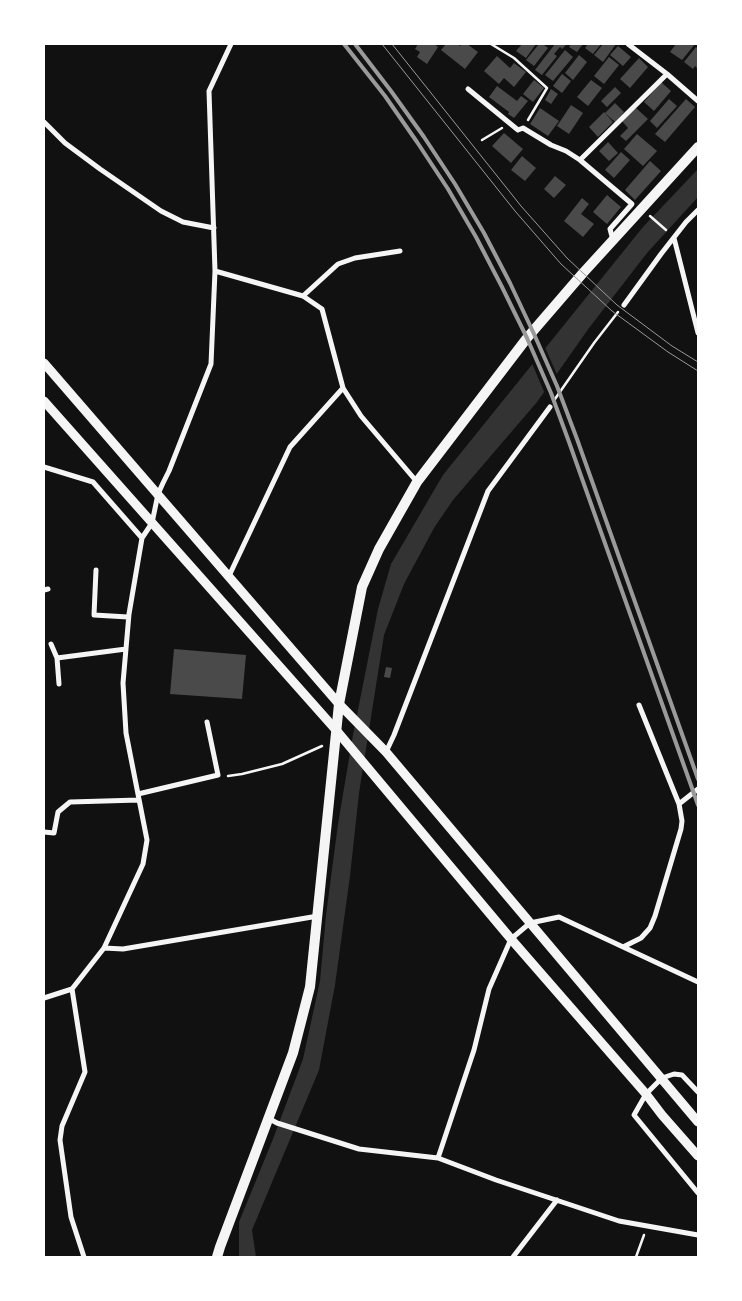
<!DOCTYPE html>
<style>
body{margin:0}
#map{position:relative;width:742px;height:1301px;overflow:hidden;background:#111;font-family:Signika,sans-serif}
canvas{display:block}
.frame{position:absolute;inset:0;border:45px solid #fff;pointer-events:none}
</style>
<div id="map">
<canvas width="742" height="1301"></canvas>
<div class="frame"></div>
</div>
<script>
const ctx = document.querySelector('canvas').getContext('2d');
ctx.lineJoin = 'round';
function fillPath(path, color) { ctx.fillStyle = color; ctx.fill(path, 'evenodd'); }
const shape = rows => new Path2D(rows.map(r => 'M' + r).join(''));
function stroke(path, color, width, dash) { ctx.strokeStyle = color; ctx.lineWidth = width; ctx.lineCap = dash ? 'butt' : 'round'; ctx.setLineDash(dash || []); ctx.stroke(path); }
const water = shape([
 [698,169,698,197,647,253,589,328,537,402,453,500,434,528,404,584,384,635,359,793,350,876,335,985,319,1070,252,1230,256,1257,239,1257,239,1222,273,1139,303,1059,320,981,326,915,338,824,353,735,378,609,391,564,443,475,643,227]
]);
const pier = shape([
 [544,345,558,377,545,394,531,361]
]);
const building = shape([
 [418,44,434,44,438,47,427,64,417,57,420,52,415,49],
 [446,44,457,44,460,46,462,44,467,44,478,52,465,69,441,50],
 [522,44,536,44,526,58,516,51],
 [539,44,543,44,548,48,534,66,526,60],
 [555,44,567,44,562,49,560,47,554,54,557,56,542,75,535,70],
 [571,44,583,44,577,52,569,47],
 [588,44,601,44,593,54,585,48],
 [603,44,616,44,603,62,594,55],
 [676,44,695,44,682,60,670,52],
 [618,46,631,57,623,66,610,55],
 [696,47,698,49,698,69,695,66,693,69,684,62],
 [565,50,573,57,553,81,545,75],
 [579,55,587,62,573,80,565,73],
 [497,56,510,68,514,63,526,72,514,87,504,78,499,84,484,71],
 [609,57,619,65,604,84,594,76],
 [639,58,648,67,630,88,620,79],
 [562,74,571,81,562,93,553,86],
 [534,80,544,88,533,102,523,94],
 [591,80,602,88,588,106,577,97],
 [661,82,671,91,654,111,644,102],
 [497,86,517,101,521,96,528,101,514,118,508,114,509,112,489,97],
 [615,87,621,93,607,107,601,101],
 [551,89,558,94,551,104,545,100],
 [669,99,677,106,657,128,650,121],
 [686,99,695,107,665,142,655,134],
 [615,103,624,112,615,122,605,113],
 [571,105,583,113,569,134,557,126],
 [540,108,559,121,548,136,530,124],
 [636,108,648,119,626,141,620,136,628,128,622,121],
 [604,112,613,122,598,137,589,127],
 [504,133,523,149,511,163,492,146],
 [637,134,657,151,643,166,624,149],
 [608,142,618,153,609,161,599,151],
 [621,152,630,160,614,178,605,170],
 [522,156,536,168,525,181,511,170],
 [650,161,661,171,635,200,625,190],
 [555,176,566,185,554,198,544,189],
 [607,195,621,207,607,224,593,212],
 [582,198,589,204,581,214,594,224,583,237,564,221],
 [174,649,246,655,242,699,170,694],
 [386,667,392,668,390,678,384,677]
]);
const path = shape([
 [491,44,514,58,547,88,528,120],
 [482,140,502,128],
 [650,216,666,230],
 [555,399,594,343,618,312],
 [228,776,242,774,282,764,322,746],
 [636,1257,644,1235]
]);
const minor = shape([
 [628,44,667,74,698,101],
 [468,89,518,130,523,128,551,145,566,151,580,160,632,204,610,229,613,240],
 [44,122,65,143,100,169,161,211,183,222,214,228],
 [580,160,667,74],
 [674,238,696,325,698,326],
 [215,271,303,296,322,309,343,388,361,416,417,482],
 [303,296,338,264,355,258,400,251],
 [624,305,661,254,686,222,698,210],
 [696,325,698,333],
 [44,467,93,482,142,538],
 [96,570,94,615,128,617],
 [229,576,290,447,343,388],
 [44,590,48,589],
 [51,644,57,658],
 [59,684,57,658,126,649],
 [639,705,679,804],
 [386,752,394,735,488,491,550,407],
 [138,794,218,775,207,722],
 [44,832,54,833,58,812,70,802,139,800],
 [623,947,641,938,650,928,655,916,681,829,682,821,679,804,698,789],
 [104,948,123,949,318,916],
 [72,989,85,1072,62,1126,60,1140,71,1217,84,1257],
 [44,998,72,989,104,948,143,864,147,840,126,733,123,683,129,614,142,538,152,523,158,494,163,483,169,471,211,364,215,271,209,91,231,44],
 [698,1092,682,1075,674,1074,662,1078,646,1094,634,1115,698,1193],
 [268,1118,277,1123,359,1149,438,1158,496,1180,619,1221,698,1235],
 [438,1158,474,1050,489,989,511,939,530,923,559,917,698,982],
 [513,1257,557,1200]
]);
const tertiary = shape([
 [44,363,339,704,386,752,698,1122],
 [44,401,336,730,511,939,646,1094,662,1115,698,1156]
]);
const secondary = shape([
 [217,1257,220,1247,293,1053,310,987,339,704,362,587,379,549,417,482,527,338,583,273,698,147]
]);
const tram = shape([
 [382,44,515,211,561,264,612,311,668,352,698,371],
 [392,44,521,206,567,258,617,305,672,346,698,362]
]);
const rail = shape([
 [344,44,385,96,417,142,448,189,476,237,502,287,527,338,551,393,569,442,698,805],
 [355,44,391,91,424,137,455,184,484,233,510,283,534,334,557,386,577,439,698,779]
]);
fillPath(water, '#333');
fillPath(pier, '#111');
fillPath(building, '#4a4a4a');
stroke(path, '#f5f5f5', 2.5);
stroke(minor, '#f5f5f5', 5);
stroke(tertiary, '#f5f5f5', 9);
stroke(secondary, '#f5f5f5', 10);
stroke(tram, '#9a9a9a', 1);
stroke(rail, '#9a9a9a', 4);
</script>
